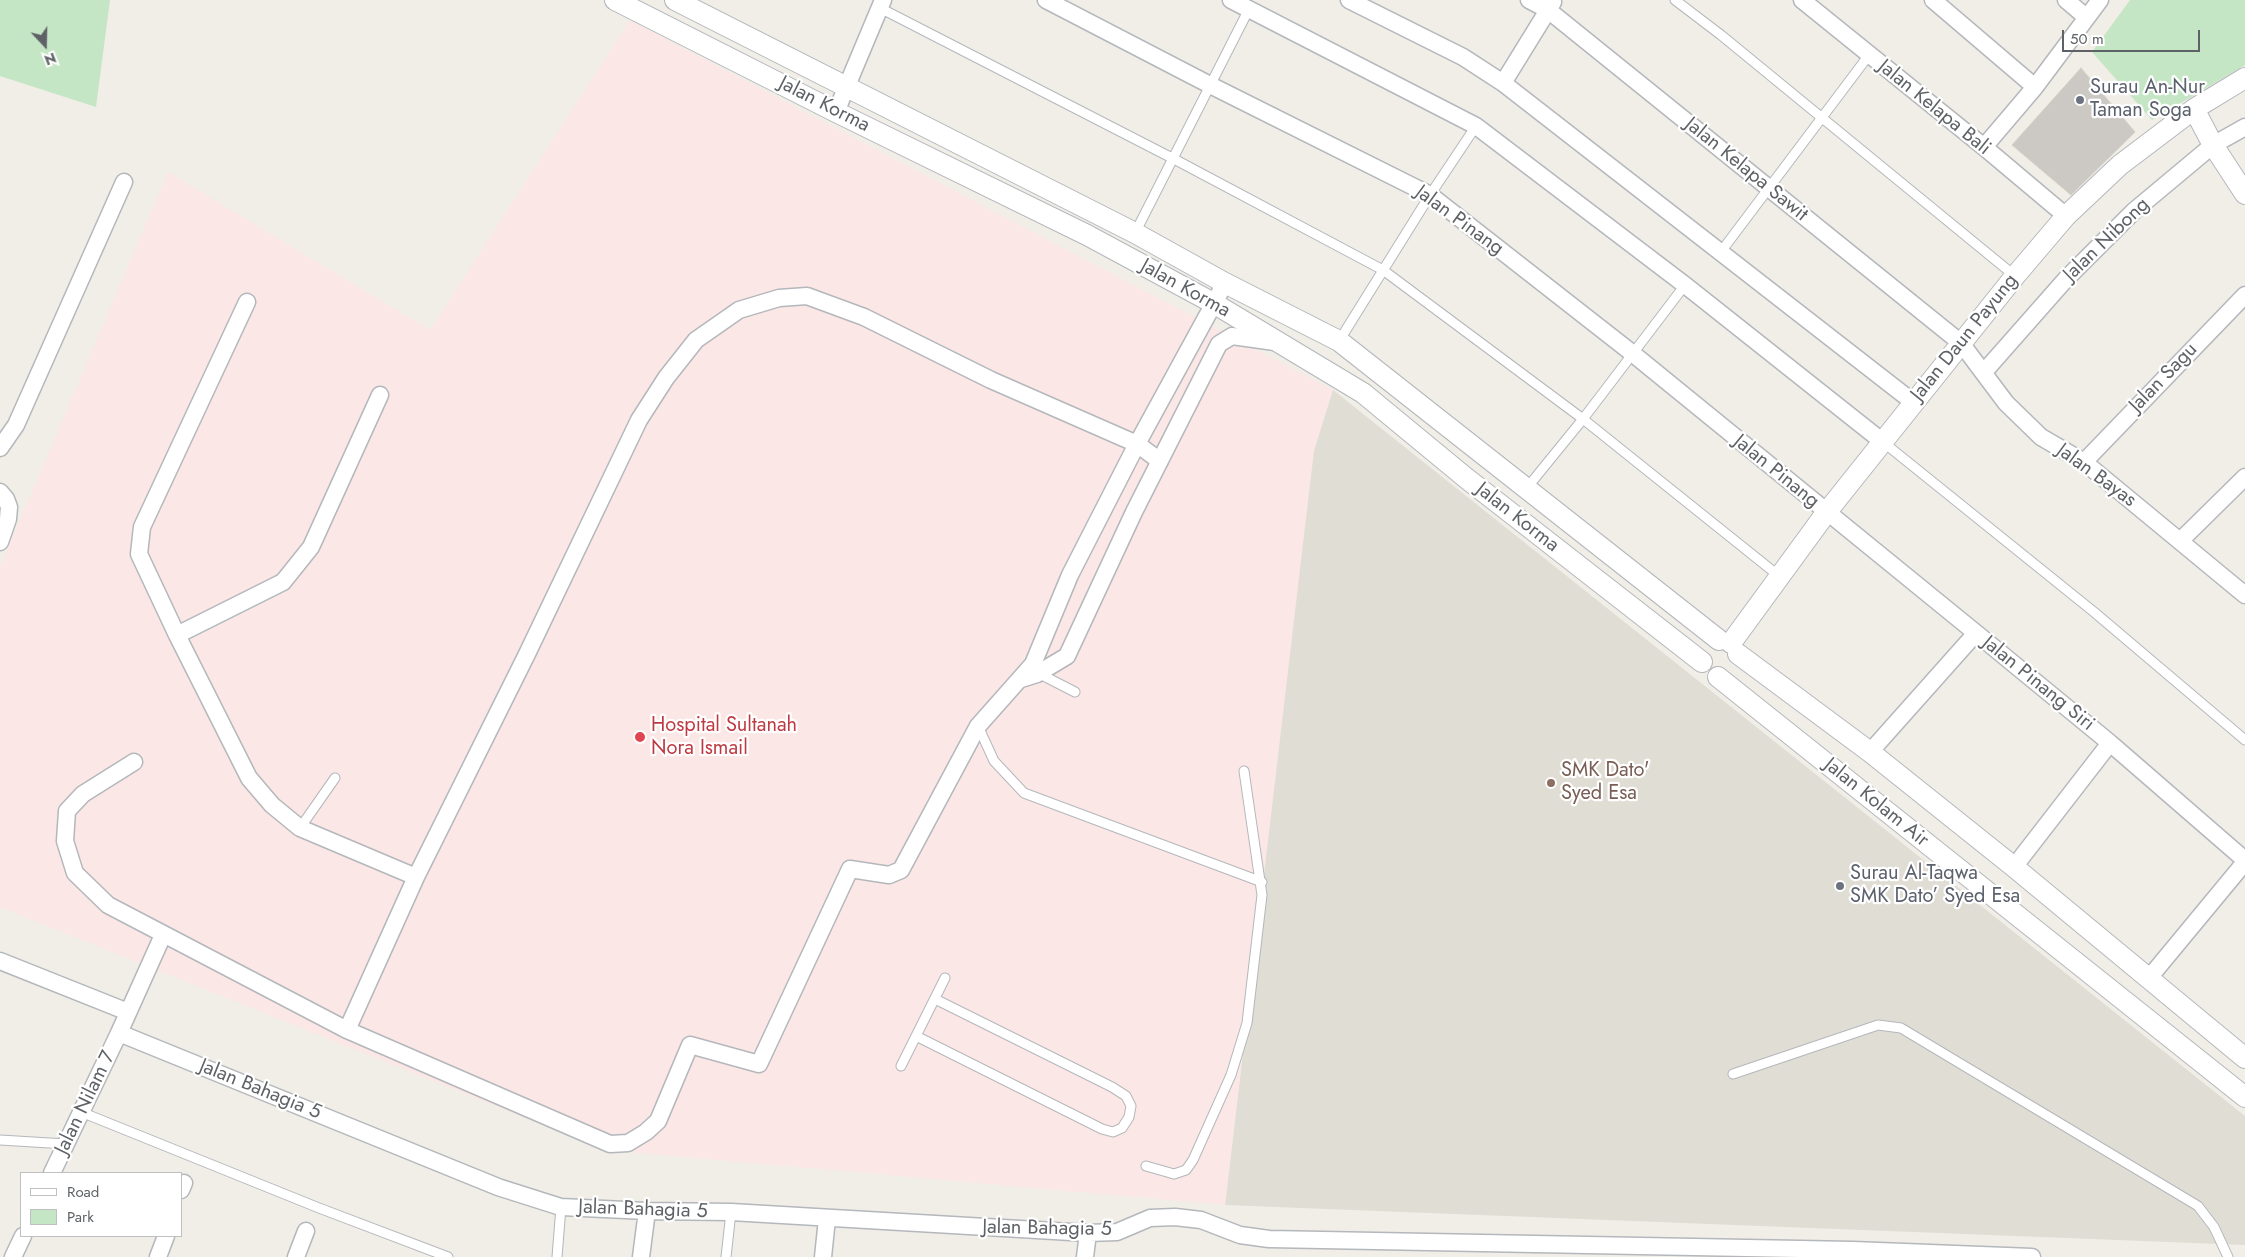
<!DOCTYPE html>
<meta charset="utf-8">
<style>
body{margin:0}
#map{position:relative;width:2245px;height:1257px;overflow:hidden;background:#f0eee7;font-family:Jost,sans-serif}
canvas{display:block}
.legend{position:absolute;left:20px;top:1172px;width:162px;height:65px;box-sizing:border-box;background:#fff;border:1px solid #bfc0c2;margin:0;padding:6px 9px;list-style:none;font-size:15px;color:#5e6266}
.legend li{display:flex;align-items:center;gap:10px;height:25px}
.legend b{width:25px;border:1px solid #bfc0c2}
.north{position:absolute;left:20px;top:20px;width:50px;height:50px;-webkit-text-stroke:4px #fff;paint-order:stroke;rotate:159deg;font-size:14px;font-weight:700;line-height:20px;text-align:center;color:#5e6266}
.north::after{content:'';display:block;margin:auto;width:18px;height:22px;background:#5e6266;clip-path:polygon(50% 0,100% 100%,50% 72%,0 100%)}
.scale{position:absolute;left:2062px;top:30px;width:138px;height:22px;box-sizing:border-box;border:2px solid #5e6266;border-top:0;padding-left:6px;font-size:15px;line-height:18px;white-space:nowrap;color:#5e6266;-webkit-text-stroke:4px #fff;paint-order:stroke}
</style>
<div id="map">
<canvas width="2245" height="1257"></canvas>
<ul class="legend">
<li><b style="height:6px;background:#fff"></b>Road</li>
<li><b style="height:14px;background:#c4e6c5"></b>Park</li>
</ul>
<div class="north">N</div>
<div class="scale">50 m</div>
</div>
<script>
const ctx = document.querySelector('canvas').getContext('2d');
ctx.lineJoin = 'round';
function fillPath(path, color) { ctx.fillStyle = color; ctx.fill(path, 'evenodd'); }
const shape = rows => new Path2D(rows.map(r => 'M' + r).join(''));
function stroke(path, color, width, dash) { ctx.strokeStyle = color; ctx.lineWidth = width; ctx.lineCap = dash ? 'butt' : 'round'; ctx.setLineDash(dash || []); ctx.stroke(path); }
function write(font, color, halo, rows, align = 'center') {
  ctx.font = font + ' Jost,sans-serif'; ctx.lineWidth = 4.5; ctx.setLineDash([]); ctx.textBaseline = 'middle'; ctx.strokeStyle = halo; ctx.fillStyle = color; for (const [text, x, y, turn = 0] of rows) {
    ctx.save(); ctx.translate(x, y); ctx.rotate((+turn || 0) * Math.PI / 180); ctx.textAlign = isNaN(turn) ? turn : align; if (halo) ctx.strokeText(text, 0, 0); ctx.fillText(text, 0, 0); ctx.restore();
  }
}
const education = shape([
 [1333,390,2245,1116,2245,1245,1225,1205,1314,444]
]);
const medical = shape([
 [630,20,1333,390,1314,451,1225,1205,605,1150,0,907,0,567,168,172,430,330]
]);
const green = shape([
 [0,0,110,0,96,107,0,76],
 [2130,0,2245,0,2245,65,2152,120,2092,52]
]);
const building = shape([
 [2081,68,2135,132,2071,195,2012,145,2081,68]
]);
const service = shape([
 [1675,0,1721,35,2015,276],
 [880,8,1174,159,1383,270,1583,419,1779,576],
 [1135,233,1249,9],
 [1720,253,1869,55],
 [1339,341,1430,195,1476,126],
 [1883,442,2094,612,2245,740],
 [1526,489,1583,419,1685,285],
 [1036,672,1075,692],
 [978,726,994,761,1024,793,1262,882],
 [300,828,335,778],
 [916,1036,1102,1129,1113,1132,1122,1128,1129,1117,1131,1106,1126,1096,1112,1087,935,999],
 [901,1066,945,978],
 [1733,1074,1878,1025,1901,1028,2198,1206,2214,1227,2228,1257],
 [81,1112,319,1208,448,1257],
 [0,1140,66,1144],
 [1146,1166,1174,1174,1186,1170,1193,1160,1231,1075,1247,1023,1262,895,1244,771],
 [557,1257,561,1207],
 [726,1257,731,1212]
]);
const minor = shape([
 [1046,0,1210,85,1430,195,1632,353,1976,633,2110,743,2245,860],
 [1231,0,1476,126,1685,285,1883,442],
 [1349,0,1463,57,1503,83,1913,402],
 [1529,0,1548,10,1961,343,2006,403,2041,437,2084,462,2245,595],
 [1802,0,1984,147,2066,216],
 [1933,0,2035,87],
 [2066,0,2086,17],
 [1503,83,1553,2],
 [836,112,883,0],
 [1984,147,2035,87,2100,0],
 [247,302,142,527,139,554,177,635,249,778,272,805,300,828,416,877],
 [1984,372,2066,279,2134,211,2213,145,2245,127],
 [0,448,16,425,124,182],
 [2084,462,2245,295],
 [0,492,6,499,9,507,8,519,0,542],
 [2180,541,2245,477],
 [177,635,283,582,311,547,380,395],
 [1021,679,1037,674,1067,656,1134,512,1219,344,1232,336,1275,342],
 [1870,752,1976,633],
 [134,762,83,794,67,811,65,841,75,873,108,905,347,1030,610,1144,628,1143,646,1132,658,1121,690,1045,759,1064,850,869,889,875,901,870,978,726,1033,664,1070,575,1137,444,1225,283],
 [2014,867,2110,743],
 [0,961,128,1012],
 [2149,978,2245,862],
 [347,1030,416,877,527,654,639,420,666,378,696,340,739,310,779,298,807,296,864,317,991,380,1137,444,1160,461],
 [119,1033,498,1187,561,1207,647,1211,731,1212,1088,1233,1117,1232,1150,1218,1175,1217,1201,1220,1240,1235,1269,1239,1853,1250,2032,1257],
 [52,1173,119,1033,163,935],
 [181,1190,184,1183],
 [13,1257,23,1236],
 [158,1257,166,1236],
 [296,1257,306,1231],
 [641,1257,647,1211],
 [823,1257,827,1219],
 [1085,1257,1088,1233]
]);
const tertiary = shape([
 [615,0,836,112,1087,235,1215,304,1363,393,1466,478,1702,662],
 [675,0,1135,233,1225,283,1339,341,1719,640],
 [2194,109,2213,145,2245,194],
 [1731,643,1826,513,2015,276,2066,216,2120,165,2194,109,2245,78],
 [1738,654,1870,752,2014,867,2245,1058],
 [1718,677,2245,1097]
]);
const markers = [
 [2080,100,5,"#6b7280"],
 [640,737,6,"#e0444e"],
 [1551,783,5,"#8d6e63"],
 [1840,886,5,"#6b7280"]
];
const worshipNames = [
 ["Surau An-Nur",2090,88],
 ["Taman Soga",2090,111],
 ["Surau Al-Taqwa",1850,874],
 ["SMK Dato’ Syed Esa",1850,897]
];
const streetNames = [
 ["Jalan Korma",824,105,27],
 ["Jalan Kelapa Bali",1934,108,39],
 ["Jalan Kelapa Sawit",1746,170,39],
 ["Jalan Pinang",1459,221,36],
 ["Jalan Nibong",2107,240,-44],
 ["Jalan Korma",1185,289,29],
 ["Jalan Daun Payung",1965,338,-51],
 ["Jalan Sagu",2164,378,-46],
 ["Jalan Pinang",1776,472,39],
 ["Jalan Bayas",2096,476,36],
 ["Jalan Korma",1517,518,38],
 ["Jalan Pinang Siri",2038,684,39],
 ["Jalan Kolam Air",1876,803,39],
 ["Jalan Bahagia 5",260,1090,22],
 ["Jalan Nilam 7",86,1103,-64],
 ["Jalan Bahagia 5",643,1210,2],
 ["Jalan Bahagia 5",1047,1229,1]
];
const healthNames = [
 ["Hospital Sultanah",651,726],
 ["Nora Ismail",651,749]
];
const educationNames = [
 ["SMK Dato'",1561,771],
 ["Syed Esa",1561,794]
];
fillPath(education, '#e0ddd5');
fillPath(medical, '#fbe7e5');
fillPath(green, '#c4e6c5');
fillPath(building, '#ccc9c4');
stroke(building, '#d4d0c5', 1);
stroke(service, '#b4b7bb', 11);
stroke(minor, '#b4b7bb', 19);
stroke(tertiary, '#b4b7bb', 22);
stroke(service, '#fff', 9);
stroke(minor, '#fff', 16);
stroke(tertiary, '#fff', 20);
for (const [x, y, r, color] of markers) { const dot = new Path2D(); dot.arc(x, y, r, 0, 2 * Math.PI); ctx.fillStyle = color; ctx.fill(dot); stroke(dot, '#fff', 2); }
write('20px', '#5b616d', '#fff', worshipNames, 'left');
write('20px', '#5e6266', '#fff', streetNames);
write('20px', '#be3a42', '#fff', healthNames, 'left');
write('20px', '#785e54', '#fff', educationNames, 'left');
</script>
